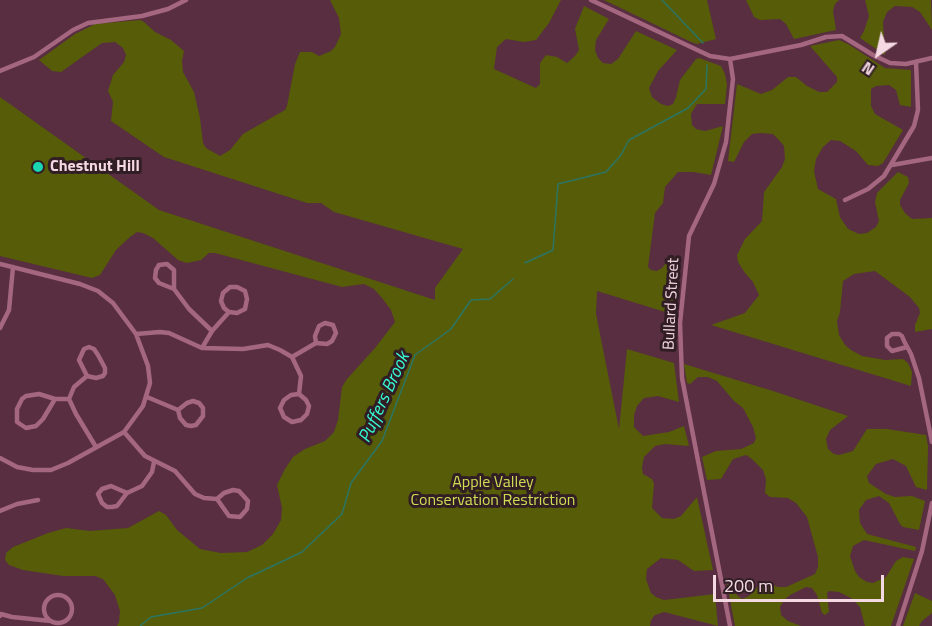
<!DOCTYPE html>
<style>
body{margin:0}
#map{position:relative;width:932px;height:626px;overflow:hidden;background:#582e40;font-family:"Titillium Web",sans-serif}
canvas{display:block}
.north{position:absolute;left:848px;top:24px;width:60px;height:60px;-webkit-text-stroke:4px #311e25;paint-order:stroke;rotate:214deg;font-size:16px;font-weight:700;line-height:24px;text-align:center;color:#f4d8e2}
.north::after{content:'';display:block;margin:auto;width:21px;height:27px;background:#f4d8e2;clip-path:polygon(50% 0,100% 100%,50% 72%,0 100%)}
.scale{position:absolute;left:713px;top:575px;width:171px;height:27px;box-sizing:border-box;border:3px solid #f4d8e2;border-top:0;padding-left:8px;font-size:18px;line-height:21px;white-space:nowrap;color:#f4d8e2;-webkit-text-stroke:4px #311e25;paint-order:stroke}
</style>
<div id="map">
<canvas width="932" height="626"></canvas>
<div class="north">N</div>
<div class="scale">200 m</div>
</div>
<script>
const ctx = document.querySelector('canvas').getContext('2d');
ctx.lineJoin = 'round';
function fillPath(path, color) { ctx.fillStyle = color; ctx.fill(path, 'evenodd'); }
const shape = rows => new Path2D(rows.map(r => 'M' + r).join(''));
function stroke(path, color, width, dash) { ctx.strokeStyle = color; ctx.lineWidth = width; ctx.lineCap = dash ? 'butt' : 'round'; ctx.setLineDash(dash || []); ctx.stroke(path); }
function write(font, color, halo, rows, align = 'center') {
  ctx.font = font + ' "Titillium Web",sans-serif'; ctx.lineWidth = 6; ctx.setLineDash([]); ctx.textBaseline = 'middle'; ctx.strokeStyle = halo; ctx.fillStyle = color; for (const [text, x, y, turn = 0] of rows) {
    ctx.save(); ctx.translate(x, y); ctx.rotate((+turn || 0) * Math.PI / 180); ctx.textAlign = isNaN(turn) ? turn : align; if (halo) ctx.strokeText(text, 0, 0); ctx.fillText(text, 0, 0); ctx.restore();
  }
}
const green = shape([
 [330,0,561,0,549,23,536,40,524,42,506,39,497,47,494,69,536,88,540,84,540,63,546,55,557,57,567,63,575,56,579,50,575,29,584,6,609,19,596,40,595,50,598,58,603,63,611,64,618,59,636,31,677,50,658,71,649,88,652,97,661,104,668,106,673,104,676,97,680,80,696,59,699,58,721,66,725,74,727,85,725,104,697,104,691,114,692,125,696,129,705,131,723,126,711,175,693,172,678,172,665,187,663,203,655,213,648,267,651,270,657,271,662,268,671,257,678,256,675,315,597,291,596,314,619,429,627,349,674,363,679,402,658,396,644,398,637,406,634,415,634,427,643,436,669,432,684,426,689,446,665,444,655,446,644,457,642,467,643,474,652,479,654,484,652,508,662,518,674,519,681,516,697,497,713,570,694,571,678,560,661,558,647,569,646,579,651,593,656,597,664,600,715,594,718,626,664,612,655,615,651,620,650,626,117,626,119,622,120,611,115,595,103,579,95,576,63,576,23,570,9,565,5,560,6,553,13,547,48,533,66,528,90,531,128,528,159,511,166,515,177,530,200,549,221,553,247,552,262,545,273,534,281,520,282,508,277,485,285,469,293,457,305,449,325,441,334,432,338,420,342,387,347,379,375,348,395,322,391,310,382,298,374,289,364,284,342,287,215,253,209,253,201,260,187,263,178,260,153,238,143,233,137,232,130,237,116,250,100,275,92,278,0,256,0,97,159,210,435,300,435,288,463,249,334,212,321,203,307,203,164,157,111,121,113,102,108,91,113,75,124,62,126,55,123,48,115,42,102,43,61,72,52,71,39,60,75,34,95,24,140,20,144,22,155,32,171,40,184,51,182,61,183,72,194,92,200,118,203,143,206,148,220,156,230,150,243,134,285,110,287,106,295,64,300,52,312,52,319,56,331,51,335,47,341,34,339,18],
 [604,0,707,0,716,39,697,44,691,42],
 [746,0,839,0,835,4,833,11,836,30,794,39,786,24,780,19,760,20,754,17],
 [865,0,931,0,932,30,920,12,912,7,895,6,887,12,883,22,885,55,860,38,864,31,869,16],
 [839,40,848,44,885,68,911,70,911,107,900,105,896,90,889,85,876,86,871,89,871,106,875,114,903,130,883,163,878,166,868,165,856,151,840,141,831,140,823,147,816,159,814,171,818,189,836,199,840,217,848,229,859,234,867,233,876,227,879,221,875,202,877,193,898,172,908,177,909,183,900,200,900,205,905,213,912,219,932,218,932,329,915,332,915,325,920,313,919,308,910,297,875,271,854,274,843,281,840,312,837,321,839,335,845,345,851,350,862,356,885,360,903,359,908,363,912,372,911,386,711,325,745,313,759,295,753,282,745,273,738,262,737,255,745,239,762,221,764,192,782,167,785,159,784,146,779,140,773,134,760,133,752,134,744,142,734,162,728,161,737,84,761,94,772,90,788,77,796,77,807,86,819,92,827,92,837,82,837,77,810,46],
 [684,364,773,391,848,416,830,430,826,439,828,449,834,454,839,455,853,451,867,429,887,429,926,435,928,446,927,490,916,487,906,466,893,459,876,464,867,476,869,483,886,494,895,497,912,496,925,501,919,530,903,527,900,524,889,503,879,496,866,500,859,510,860,523,867,534,916,547,915,551,864,540,853,546,850,556,855,571,859,577,867,582,873,583,886,577,896,561,903,557,914,559,891,626,865,626,860,607,851,598,839,592,829,591,827,593,829,612,825,615,822,613,817,595,812,588,806,587,790,595,784,600,780,607,781,615,788,621,801,626,735,626,727,584,730,584,732,591,742,599,749,596,763,581,778,587,786,587,815,574,818,567,818,557,807,517,796,503,788,498,770,497,765,493,766,479,763,470,752,459,746,455,733,459,721,479,707,480,702,457,716,451,741,449,754,443,756,438,753,427,743,408,734,401,717,381,708,377,698,377,690,384,687,383],
 [915,593,932,601,932,613,922,621,919,626,903,626]
]);
const stream = shape([
 [662,0,703,43],
 [525,263,553,250,558,184,606,172,621,155,629,140,688,108,706,89,707,65],
 [140,626,151,617,202,608,247,578,302,552,342,514,351,483,382,441,415,355,451,329,471,300,490,299,513,279]
]);
const minor = shape([
 [591,0,710,56,730,59,801,45,826,37,842,36,873,55,890,63,906,64,932,58],
 [0,71,34,57,73,30,88,23,142,16,168,9,186,0],
 [892,165,932,158],
 [845,200,868,189,884,176,914,126,918,110,916,62],
 [0,264,80,284,98,291,113,303,136,334,148,366,150,383,143,406,124,432,68,463,51,470,33,470,17,467,0,458],
 [174,289,174,270,167,264,159,265,156,270,155,278,159,283,174,289,189,309,212,331,229,312,237,313,245,309,247,299,245,291,237,287,230,287,223,293,221,301,224,308,229,312],
 [0,328,9,310,13,267],
 [212,331,202,348,243,349,268,345,280,350,292,357,301,376,299,394,306,400,309,406,307,414,301,420,292,422,284,417,280,408,284,400,291,395,299,394],
 [136,334,160,332,169,333,202,348],
 [907,347,892,351,887,346,887,338,892,334,899,334,902,336,904,341,911,354,919,378,932,442],
 [292,357,316,343,327,344,332,341,336,333,333,325,325,323,319,326,315,336,316,343],
 [87,376,79,360,84,349,89,347,94,349,98,355,105,368,105,373,103,376,96,378,87,376,74,387,69,399,76,414,96,447],
 [147,397,178,410,187,403,193,401,199,403,203,408,203,416,196,425,191,426,186,425,180,418,178,410],
 [55,399,43,419,36,426,26,428,17,422,17,409,22,399,26,396,39,394,55,399,69,399],
 [124,432,145,456,175,471,195,494,204,498,217,499,229,516,240,517,247,509,248,501,239,491,233,490,224,493,217,499],
 [127,493,117,506,112,507,107,507,102,503,98,494,102,489,111,486,127,493,142,486,152,472,154,462],
 [0,511,17,504,38,500],
 '44 609a14 14 0 1 1 28 0a14 14 0 1 1-28 0Z',
 [0,616,1,614,12,617,51,621],
 [730,626,682,378,680,323,689,236,714,184,726,142,733,79,730,59],
 [898,626,922,551,932,503]
]);
const markers = [
 [38,167,6,"#1ad5b2"]
];
const poiNames = [
 ["Chestnut Hill",50,167]
];
const streetNames = [
 ["Bullard Street",672,304,-87]
];
const parkNames = [
 ["Apple Valley",493,483],
 ["Conservation Restriction",493,501]
];
const waterNames = [
 ["Puffers Brook",385,398,-65]
];
fillPath(green, '#565c08');
stroke(stream, '#2c7563', 1.5);
stroke(minor, '#a4677f', 4.5);
for (const [x, y, r, color] of markers) { const dot = new Path2D(); dot.arc(x, y, r, 0, 2 * Math.PI); ctx.fillStyle = color; ctx.fill(dot); stroke(dot, '#311e25', 2); }
write('bold 16px', '#f4d8e2', '#311e25', poiNames, 'left');
write('16px', '#f4d8e2', '#311e25', streetNames);
write('16px', '#cfdd55', '#311e25', parkNames);
write('italic 18px', '#37fcd4', '#311e25', waterNames);
</script>
